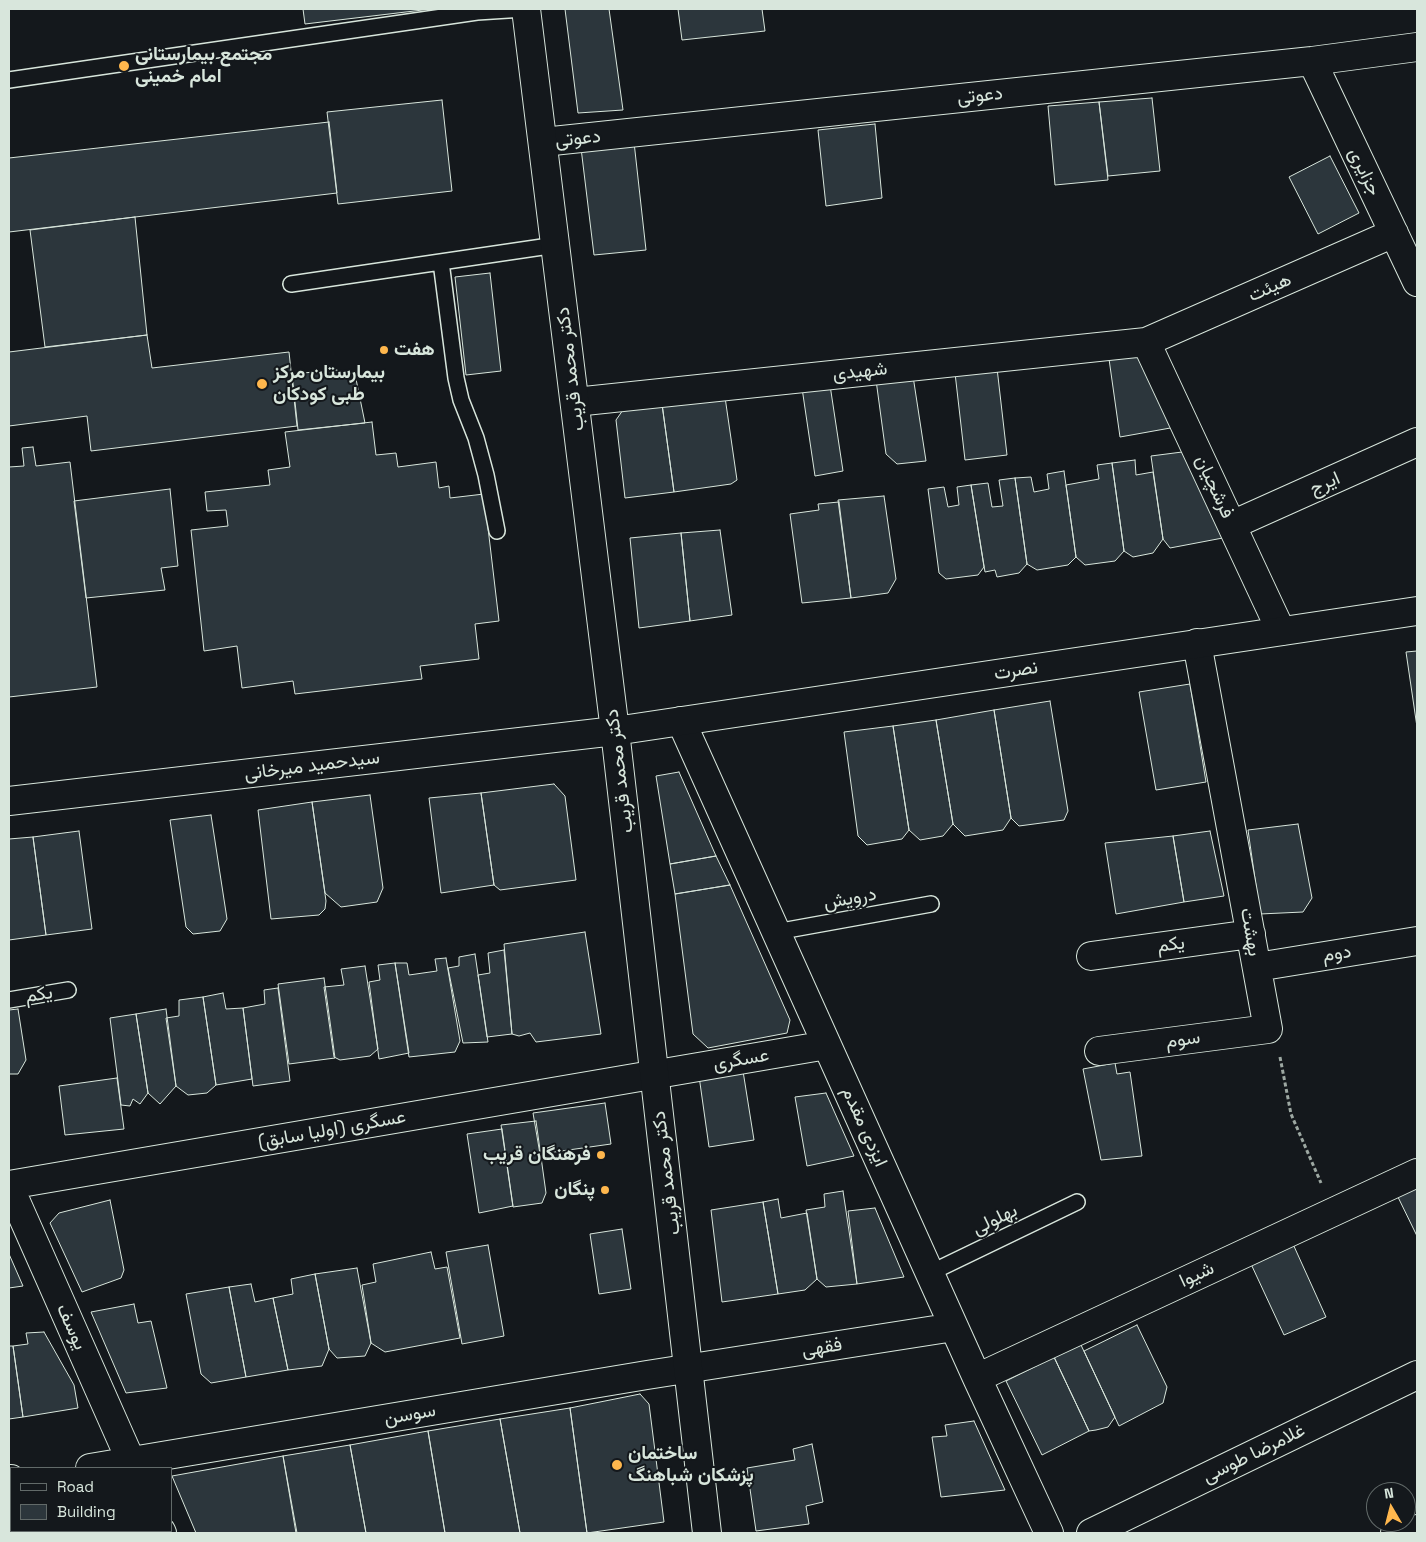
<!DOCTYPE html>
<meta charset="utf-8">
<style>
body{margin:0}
#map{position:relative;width:1426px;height:1542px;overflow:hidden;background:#14181c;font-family:"Space Grotesk",sans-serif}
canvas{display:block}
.frame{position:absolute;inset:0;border:10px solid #d8e6dc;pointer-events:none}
.legend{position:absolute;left:10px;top:1467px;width:162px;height:65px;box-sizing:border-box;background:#14181c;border:1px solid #626a69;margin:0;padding:6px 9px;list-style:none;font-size:15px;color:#d8e6dc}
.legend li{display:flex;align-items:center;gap:10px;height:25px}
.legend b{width:25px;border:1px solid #626a69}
.north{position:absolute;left:1366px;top:1482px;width:50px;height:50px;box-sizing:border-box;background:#14181c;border:1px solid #626a69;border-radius:50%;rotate:352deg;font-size:14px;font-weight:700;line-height:20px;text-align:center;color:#d8e6dc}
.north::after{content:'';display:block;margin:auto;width:18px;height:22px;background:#ffb74d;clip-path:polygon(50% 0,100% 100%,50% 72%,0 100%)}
</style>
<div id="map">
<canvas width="1426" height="1542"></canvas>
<div class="frame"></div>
<ul class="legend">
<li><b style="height:6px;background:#14181c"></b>Road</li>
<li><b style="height:14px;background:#2c363c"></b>Building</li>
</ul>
<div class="north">N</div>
</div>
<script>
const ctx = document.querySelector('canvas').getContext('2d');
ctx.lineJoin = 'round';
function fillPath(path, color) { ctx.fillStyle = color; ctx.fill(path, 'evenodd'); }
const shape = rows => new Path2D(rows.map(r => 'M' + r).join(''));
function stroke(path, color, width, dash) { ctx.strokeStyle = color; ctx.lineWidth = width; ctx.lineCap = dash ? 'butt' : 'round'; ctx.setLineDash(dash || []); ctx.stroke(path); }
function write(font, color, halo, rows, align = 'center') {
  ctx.font = font + ' "Space Grotesk",Vazirmatn,sans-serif'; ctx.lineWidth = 4; ctx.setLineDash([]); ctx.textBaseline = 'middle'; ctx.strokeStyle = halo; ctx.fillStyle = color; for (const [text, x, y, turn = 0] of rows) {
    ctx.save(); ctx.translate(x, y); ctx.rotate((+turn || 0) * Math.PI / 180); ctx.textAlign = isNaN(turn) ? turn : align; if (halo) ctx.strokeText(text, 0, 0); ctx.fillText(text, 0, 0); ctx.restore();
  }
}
const building = shape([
 [303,9,431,9,305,24,303,9],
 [565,9,609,9,623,110,578,113,565,9],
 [678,9,762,9,765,31,682,40,678,9],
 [1152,98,1160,171,1108,176,1099,102,1152,98],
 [442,100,452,191,338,204,327,112,442,100],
 [1099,102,1108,180,1055,185,1048,106,1099,102],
 [329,122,337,193,9,232,9,158,329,122],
 [875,124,882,198,826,206,818,130,875,124],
 [634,142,646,250,594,255,581,148,634,142],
 [1330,156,1359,213,1318,234,1289,177,1330,156],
 [135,217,147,335,45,347,30,230,135,217],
 [490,273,501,371,466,375,455,277,490,273],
 [147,335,152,368,289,352,297,426,91,451,87,416,9,426,9,352,147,335],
 [1138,354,1176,427,1120,437,1109,359,1138,354],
 [997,368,1007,455,965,460,955,373,997,368],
 [336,370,349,373,356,379,365,423,298,430,292,374,336,370],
 [913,376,926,461,897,464,886,454,876,380,913,376],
 [830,385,843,471,815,476,802,388,830,385],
 [725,397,737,480,731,484,674,492,662,404,725,397],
 [662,404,674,492,625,498,616,420,623,410,662,404],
 [372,422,376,455,396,453,398,467,436,462,439,488,449,486,450,498,484,494,499,621,475,624,479,659,420,666,422,679,295,694,293,681,242,688,237,646,204,651,191,530,228,526,226,510,207,511,205,492,270,485,268,470,290,467,285,432,372,422],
 [33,447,36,466,70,462,97,687,9,697,9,467,24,466,22,448,33,447],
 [1190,451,1228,537,1170,548,1163,539,1151,456,1190,451],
 [1135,460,1136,475,1153,472,1163,539,1153,553,1133,557,1124,551,1112,463,1135,460],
 [1112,463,1124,551,1115,561,1085,565,1076,557,1066,485,1099,479,1097,465,1112,463],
 [1064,471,1076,557,1068,565,1037,570,1027,564,1015,478,1031,477,1034,492,1049,489,1047,474,1064,471],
 [1015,478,1027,564,1019,573,997,577,995,570,985,572,971,485,988,483,992,507,1003,506,999,480,1015,478],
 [971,485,984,567,978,575,946,579,939,573,928,489,944,487,948,507,959,505,957,487,971,485],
 [170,489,178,566,161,568,165,590,86,598,74,501,170,489],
 [884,496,896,579,888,593,851,598,838,500,884,496],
 [839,502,851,598,802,603,790,514,819,510,818,504,839,502],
 [720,530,732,615,690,621,681,533,720,530],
 [681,533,690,621,639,628,630,538,681,533],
 [1417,651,1417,727,1406,652,1417,651],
 [1190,684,1206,782,1156,790,1139,692,1190,684],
 [1050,701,1068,811,1064,820,1019,826,1011,818,994,710,1050,701],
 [994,710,1011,818,1003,830,965,836,953,824,936,720,994,710],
 [936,720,953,824,943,836,920,840,909,830,893,726,936,720],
 [893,726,909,830,902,839,867,845,858,836,844,732,893,726],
 [679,772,716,856,670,864,656,776,679,772],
 [554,784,565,796,576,880,500,890,494,885,481,793,554,784],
 [481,793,494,885,441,893,429,798,481,793],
 [370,795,383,888,377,902,341,907,325,893,312,802,370,795],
 [312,802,326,901,325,909,319,915,271,919,258,810,312,802],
 [211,815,227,919,220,931,193,934,186,927,170,820,211,815],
 [1298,824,1312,898,1303,912,1260,914,1248,830,1298,824],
 [79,831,92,929,46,935,33,837,79,831],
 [1210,831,1224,896,1184,902,1173,836,1210,831],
 [1173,836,1184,902,1116,914,1105,843,1173,836],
 [33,837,46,935,9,940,9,839,33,837],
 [716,856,730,885,675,894,670,864,716,856],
 [730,885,790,1020,787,1033,708,1048,693,1034,675,894,730,885],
 [585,932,601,1034,536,1042,530,1033,519,1036,512,1034,504,944,585,932],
 [504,950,512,1034,487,1037,478,975,490,973,488,953,504,950],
 [475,954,488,1042,463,1043,448,968,459,966,459,957,475,954],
 [446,958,460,1041,455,1052,409,1057,395,963,407,963,409,975,437,971,435,959,446,958],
 [395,963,409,1053,379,1059,369,982,380,980,378,965,395,963],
 [365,966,378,1049,370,1056,340,1060,334,1057,324,987,344,985,341,969,365,966],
 [324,978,335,1058,289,1064,278,984,324,978],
 [278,988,290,1081,253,1086,243,1008,265,1004,264,990,278,988],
 [223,993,226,1009,243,1008,252,1079,216,1085,203,997,223,993],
 [203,997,216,1085,207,1093,188,1095,176,1086,166,1018,179,1016,179,1000,203,997],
 [18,1009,26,1060,18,1074,9,1074,9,1010,18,1009],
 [166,1009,176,1086,160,1104,148,1093,136,1014,166,1009],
 [136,1014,148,1093,140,1104,133,1099,130,1106,121,1105,110,1018,136,1014],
 [1115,1063,1117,1074,1130,1072,1142,1156,1101,1160,1083,1069,1115,1063],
 [743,1071,754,1140,709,1147,699,1076,743,1071],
 [117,1078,124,1129,65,1135,59,1086,117,1078],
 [826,1093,854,1156,807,1166,795,1097,826,1093],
 [605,1103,611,1144,540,1154,533,1113,605,1103],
 [536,1121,546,1193,542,1203,513,1207,501,1125,536,1121],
 [502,1129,513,1206,479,1213,467,1134,502,1129],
 [1417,1183,1417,1236,1396,1193,1417,1183],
 [843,1191,857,1284,826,1287,817,1279,806,1210,825,1207,824,1194,843,1191],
 [778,1199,781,1218,807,1213,817,1279,805,1290,778,1294,763,1202,778,1199],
 [110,1200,124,1270,121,1278,82,1292,50,1223,59,1213,110,1200],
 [763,1202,778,1294,722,1302,711,1210,763,1202],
 [875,1208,904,1277,857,1284,848,1211,875,1208],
 [622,1229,631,1289,599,1294,590,1234,622,1229],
 [1293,1244,1326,1317,1284,1335,1251,1264,1293,1244],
 [488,1245,504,1336,462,1344,446,1252,488,1245],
 [431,1252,435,1269,447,1267,460,1338,385,1352,371,1343,362,1285,376,1282,373,1264,431,1252],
 [9,1254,23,1286,9,1288,9,1254],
 [357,1268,371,1343,365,1356,337,1358,329,1349,315,1274,357,1268],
 [315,1274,329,1349,322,1366,288,1370,273,1298,293,1294,291,1279,315,1274],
 [251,1284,255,1302,273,1298,288,1370,246,1377,229,1287,251,1284],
 [229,1287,246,1377,211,1383,201,1374,186,1294,229,1287],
 [134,1304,138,1323,151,1321,167,1388,126,1393,91,1312,134,1304],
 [1137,1325,1167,1387,1163,1403,1119,1426,1084,1351,1137,1325],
 [44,1332,74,1385,78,1408,23,1417,13,1346,28,1344,26,1333,44,1332],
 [1081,1345,1115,1417,1108,1427,1096,1430,1089,1431,1054,1357,1081,1345],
 [9,1346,13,1346,23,1417,9,1419,9,1346],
 [1054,1357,1089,1431,1042,1455,1006,1381,1054,1357],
 [640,1394,649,1404,664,1522,587,1533,570,1408,640,1394],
 [570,1408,587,1533,520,1533,500,1419,570,1408],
 [500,1419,520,1533,445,1533,428,1431,500,1419],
 [974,1421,1005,1490,941,1497,932,1437,947,1436,945,1425,974,1421],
 [428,1431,445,1533,366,1533,350,1445,428,1431],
 [812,1444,823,1502,806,1506,809,1524,756,1531,747,1468,795,1460,793,1449,812,1444],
 [350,1445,366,1533,296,1533,283,1456,350,1445],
 [283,1456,297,1533,196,1533,172,1476,283,1456],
 [9,1508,11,1508,11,1531,33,1531,33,1533,9,1533,9,1508],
 [33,1531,87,1531,88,1533,33,1533,33,1531],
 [87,1531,138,1531,140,1533,88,1533,87,1531]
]);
const path = shape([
 [1280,1057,1291,1114,1321,1183]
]);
const lane = shape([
 [9,80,477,12,524,9],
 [441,262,456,378,461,400,476,438,486,475,497,531],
 [291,284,556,245],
 [776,932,931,904],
 [9,1000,68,990],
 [930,1273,1077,1202]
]);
const street = shape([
 [1312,61,1417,282],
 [543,142,1312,61,1417,47],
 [1146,342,1281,631],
 [575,402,1146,342,1394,233],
 [1232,525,1417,442],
 [681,721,977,1378,1049,1533],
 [1091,956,1251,934],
 [1257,967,1417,941],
 [1099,1051,1268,1029,1197,643],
 [9,1185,827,1045],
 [9,1186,134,1468],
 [977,1378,1417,1173],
 [90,1468,647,1375,954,1327],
 [9,1479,11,1479],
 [161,1531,162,1533],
 [1395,1533,1417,1529]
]);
const secondary = shape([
 [526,9,615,731,707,1533],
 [9,801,615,731,1417,611],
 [1091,1533,1417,1375]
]);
const markers = [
 [124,66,6,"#ffb74d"],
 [384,350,5,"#ffb74d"],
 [262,384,6,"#ffb74d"],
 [601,1155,5,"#ffb74d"],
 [605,1190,5,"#ffb74d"],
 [617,1465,6,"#ffb74d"]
];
const poiNames = [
 ["مجتمع بیمارستانی",135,55],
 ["امام خمینی",135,77],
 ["هفت",394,350],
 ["بیمارستان مرکز",273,373],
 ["طبی کودکان",273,395],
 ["فرهنگان قریب",591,1155,"right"],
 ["پنگان",595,1190,"right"],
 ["ساختمان",628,1454],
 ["پزشکان شباهنگ",628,1476]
];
const streetNames = [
 ["دعوتی",980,96,-6],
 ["دعوتی",578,139,-6],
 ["جزایری",1364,172,64],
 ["هیئت",1270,288,-24],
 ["دکتر محمد قریب",571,369,-97],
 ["شهیدی",860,372,-6],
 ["ایرج",1325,484,-24],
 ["فرشچیان",1214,487,65],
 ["نصرت",1016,671,-9],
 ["سیدحمید میرخانی",312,766,-7],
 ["دکتر محمد قریب",620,771,-97],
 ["درویش",850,899,-10],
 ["بهشت",1250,932,80],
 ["یکم",1171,945,-8],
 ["دوم",1337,954,-9],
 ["یکم",39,995,-9],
 ["سوم",1183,1040,-8],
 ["عسگری",741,1060,-10],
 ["ایزدی مقدم",864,1127,66],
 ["عسگری (اولیا سابق)",332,1130,-10],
 ["دکتر محمد قریب",667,1173,-97],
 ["بهلولی",995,1220,-26],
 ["شیوا",1197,1275,-25],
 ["یوسف",71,1327,66],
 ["فقهی",822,1348,-9],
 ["سوسن",410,1415,-10],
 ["غلامرضا طوسی",1254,1454,-26]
];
fillPath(building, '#2c363c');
stroke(building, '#d8e6dc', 1);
stroke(lane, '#d8e6dc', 18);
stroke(street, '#d8e6dc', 30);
stroke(secondary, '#d8e6dc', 30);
stroke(path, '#9da8a2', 3, [4, 2.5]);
stroke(lane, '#14181c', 15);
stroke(street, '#14181c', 28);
stroke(secondary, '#14181c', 28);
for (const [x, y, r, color] of markers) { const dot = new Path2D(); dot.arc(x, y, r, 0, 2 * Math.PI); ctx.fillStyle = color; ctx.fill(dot); stroke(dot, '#14181c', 2); }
write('bold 19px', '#d8e6dc', '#14181c', poiNames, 'left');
write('19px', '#d8e6dc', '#14181c', streetNames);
</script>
